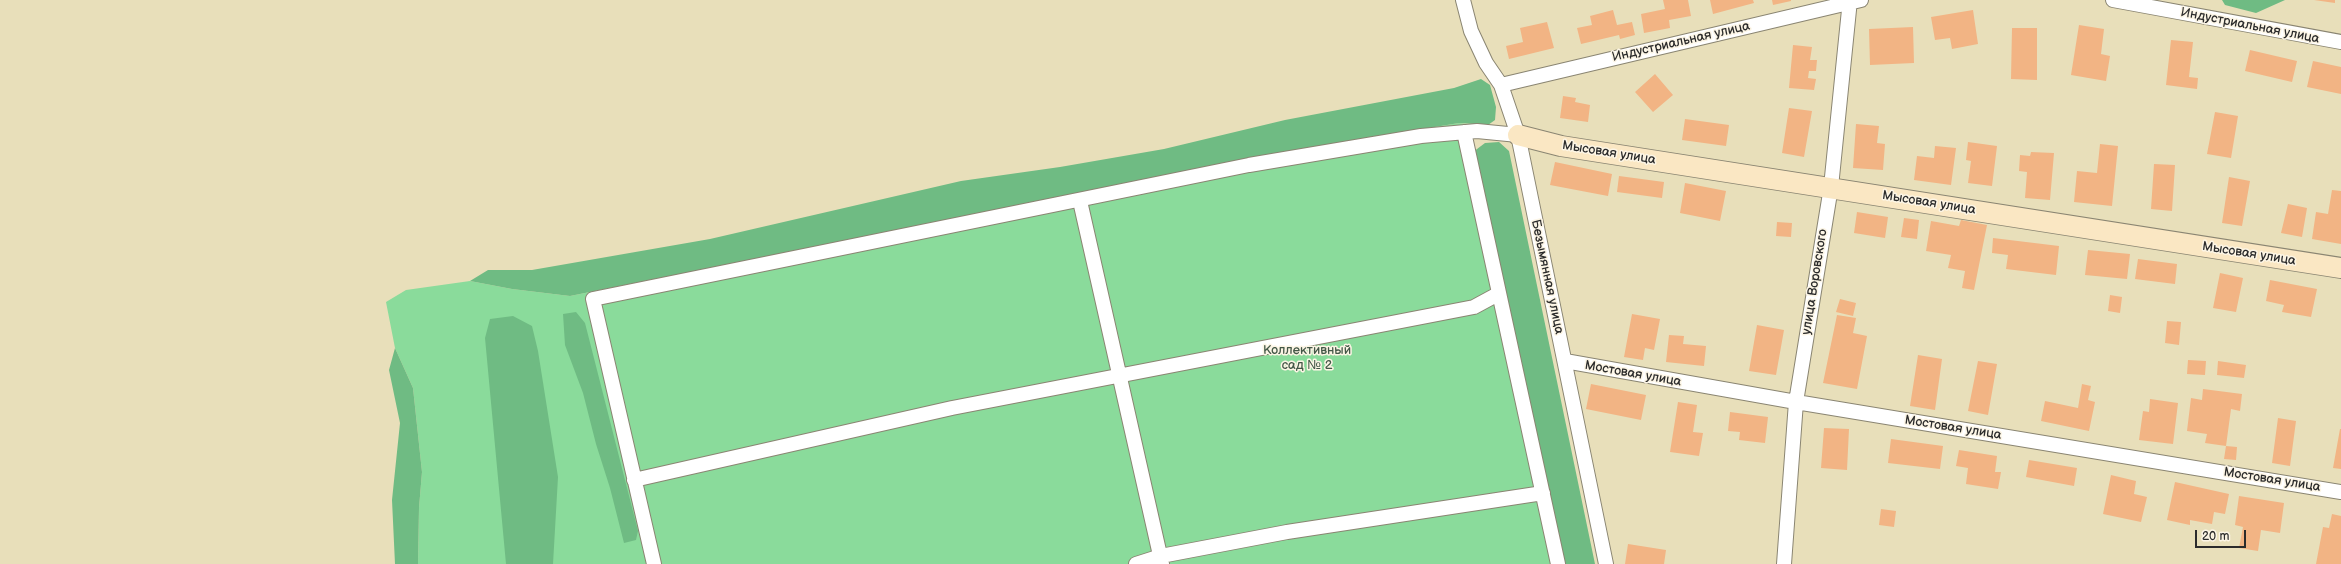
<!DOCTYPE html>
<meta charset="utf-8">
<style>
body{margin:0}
#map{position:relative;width:2341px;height:564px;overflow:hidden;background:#e8dfba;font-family:"Balsamiq Sans",sans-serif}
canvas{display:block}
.scale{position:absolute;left:2195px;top:530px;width:51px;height:18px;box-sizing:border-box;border:2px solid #2b2b2b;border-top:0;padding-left:5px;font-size:12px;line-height:14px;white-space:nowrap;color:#2b2b2b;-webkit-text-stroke:3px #fcf5e5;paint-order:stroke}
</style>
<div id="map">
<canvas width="2341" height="564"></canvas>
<div class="scale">20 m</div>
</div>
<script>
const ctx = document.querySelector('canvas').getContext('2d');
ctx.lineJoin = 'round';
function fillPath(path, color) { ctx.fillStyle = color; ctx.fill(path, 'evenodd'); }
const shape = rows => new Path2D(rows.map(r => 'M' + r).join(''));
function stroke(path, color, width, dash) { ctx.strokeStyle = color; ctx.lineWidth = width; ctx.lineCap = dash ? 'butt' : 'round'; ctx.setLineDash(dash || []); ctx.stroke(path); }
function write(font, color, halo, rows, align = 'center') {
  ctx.font = font + ' "Balsamiq Sans",sans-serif'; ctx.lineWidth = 3; ctx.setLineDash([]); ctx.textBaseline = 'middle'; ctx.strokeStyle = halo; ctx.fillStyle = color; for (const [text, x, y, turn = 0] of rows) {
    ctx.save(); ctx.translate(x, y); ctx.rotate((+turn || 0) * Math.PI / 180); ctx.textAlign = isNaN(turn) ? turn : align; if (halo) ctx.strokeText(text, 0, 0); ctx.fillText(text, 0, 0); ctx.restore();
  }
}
const green = shape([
 [1459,123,1473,125,1473,152,1563,564,418,564,419,508,422,472,413,388,395,348,386,302,406,290,470,281,512,289,570,296,1302,149]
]);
const forest = shape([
 [2222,0,2285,0,2256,13,2225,5],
 [1481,79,1490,85,1496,107,1495,120,1488,125,1459,123,1302,149,570,296,512,289,470,281,488,270,532,270,710,239,961,181,1060,167,1164,149,1285,120,1454,88],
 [1499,142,1509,151,1595,564,1563,564,1473,152,1485,143],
 [576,312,585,323,638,531,636,540,624,543,610,488,596,444,583,393,565,345,563,314],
 [513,316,532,326,538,351,558,477,553,564,506,564,485,338,490,319],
 [395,348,413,388,422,472,419,508,418,564,395,564,392,500,400,423,389,370]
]);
const building = shape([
 [1663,0,1688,0,1691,16,1669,20,1670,28,1644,33,1641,14,1665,9],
 [1710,0,1753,0,1754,3,1713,14],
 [1772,0,1791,0,1791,1,1773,5],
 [2314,0,2335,0,2335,3],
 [1613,10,1617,25,1632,22,1635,35,1620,39,1619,35,1581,44,1577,28,1592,25,1590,16],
 [1973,10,1978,44,1952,49,1950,38,1935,40,1931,17],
 [1547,22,1554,48,1509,59,1506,46,1523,42,1520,28],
 [2079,25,2104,29,2101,54,2110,56,2106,81,2071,75],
 [1913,27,1914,63,1870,65,1869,29],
 [2012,28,2037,28,2037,80,2011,79],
 [2171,40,2193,42,2189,77,2198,78,2197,89,2166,85],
 [1793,45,1812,47,1810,60,1817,60,1816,71,1809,71,1808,78,1816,79,1814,90,1789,88],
 [2250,50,2297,61,2292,82,2245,71],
 [2313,61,2341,67,2341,94,2307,87],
 [1655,74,1673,95,1653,112,1635,92],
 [1563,96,1576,98,1575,102,1590,105,1588,122,1560,118],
 [1789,108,1812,111,1804,157,1782,153],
 [2215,112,2238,116,2231,158,2207,154],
 [1685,119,1729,125,1726,146,1682,140],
 [1856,124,1879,126,1877,143,1885,144,1883,170,1853,168],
 [1968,142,1997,146,1992,186,1968,183,1971,161,1966,160],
 [2100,144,2118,146,2112,206,2074,202,2077,171,2097,173],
 [1935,146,1956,148,1951,185,1914,180,1917,156,1934,158],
 [2031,152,2054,153,2050,200,2025,198,2027,172,2019,171,2020,155,2030,156],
 [1555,162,1612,174,1608,196,1550,185],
 [2154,164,2175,165,2172,211,2151,209],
 [1619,176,1664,182,1662,198,1617,192],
 [2229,177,2250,181,2242,226,2222,223],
 [1685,183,1726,191,1720,221,1680,213],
 [2332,190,2341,191,2341,244,2312,239,2316,212,2328,214],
 [2288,204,2307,208,2302,237,2281,233],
 [1857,212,1888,217,1885,238,1854,233],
 [1904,218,1919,220,1917,239,1901,237],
 [1961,220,1987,225,1974,290,1962,288,1965,271,1948,268,1951,255,1926,251,1931,221,1959,226],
 [1777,222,1792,223,1791,237,1776,236],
 [1993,238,2059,246,2056,275,2006,269,2008,255,1992,253],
 [2088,250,2130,254,2127,279,2085,275],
 [2138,259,2177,264,2175,284,2135,279],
 [2220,273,2243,278,2236,312,2213,308],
 [2270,280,2317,289,2311,317,2282,312,2284,305,2266,301],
 [2110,295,2122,297,2120,313,2108,311],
 [1840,299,1856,303,1853,316,1836,312],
 [1632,314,1660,319,1654,350,1645,348,1643,360,1624,357],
 [1837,315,1856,318,1853,333,1867,336,1857,389,1823,383],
 [2167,321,2181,322,2179,345,2165,343],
 [1757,325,1784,330,1776,375,1749,371],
 [1669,335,1684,336,1683,344,1706,346,1704,366,1666,362],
 [1918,355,1942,359,1935,410,1910,406],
 [2188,360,2206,361,2205,375,2187,374],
 [1978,361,1997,364,1988,415,1968,411],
 [2218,361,2246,365,2244,378,2217,375],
 [1591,384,1646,395,1641,420,1586,409],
 [2082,384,2091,386,2088,400,2095,402,2089,431,2041,421,2045,401,2078,408],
 [2203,389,2242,394,2240,411,2231,409,2226,446,2205,443,2207,434,2187,431,2191,398,2202,400],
 [2150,399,2178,403,2173,444,2139,440,2143,411,2149,412],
 [1678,402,1697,405,1693,432,1703,433,1699,456,1670,452],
 [1730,412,1768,417,1765,443,1739,440,1740,432,1728,431],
 [2278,418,2296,421,2290,466,2272,463],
 [1824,428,1849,429,1847,470,1821,468],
 [2340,429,2341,429,2341,469,2333,468],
 [1891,439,1943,446,1940,469,1888,463],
 [2226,446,2237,447,2236,460,2224,459],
 [1959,450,1997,456,1995,472,2001,472,1998,489,1966,484,1968,468,1956,466],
 [2029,460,2077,468,2074,486,2026,477],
 [2111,475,2136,481,2134,494,2147,497,2141,522,2103,514],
 [2175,482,2229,494,2225,514,2214,512,2212,524,2190,520,2190,525,2167,520],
 [2239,496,2284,503,2280,533,2261,530,2258,551,2239,548,2243,527,2235,525],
 [1881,509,1896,511,1894,527,1879,525],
 [2332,514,2341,516,2341,564,2316,564,2323,527,2329,528],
 [1628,544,1666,550,1664,564,1625,564]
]);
const street = shape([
 [1463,0,1471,31,1486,63,1501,85,1518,135,1606,564],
 [2113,0,2341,42],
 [1501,85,1861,0],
 [1464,132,1558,564],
 [1080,201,1162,564],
 [1565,361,1796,402,2341,492],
 [634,480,952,408,1474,307,1498,294],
 [654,564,593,299,1249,165,1421,136,1477,131,1518,135],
 [1136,564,1161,556,1287,532,1543,493],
 [1784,564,1796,402,1831,187,1850,0]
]);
const secondary = shape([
 [1518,135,1561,146,2341,268]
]);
const streetNames = [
 ["Индустриальная улица",2250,26,11],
 ["Индустриальная улица",1681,42,-13],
 ["Мысовая улица",1609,153,9],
 ["Мысовая улица",1929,203,9],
 ["Мысовая улица",2249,254,9],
 ["Безымянная улица",1547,277,78],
 ["улица Воровского",1815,282,-81],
 ["Мостовая улица",1633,374,10],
 ["Мостовая улица",1953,428,9],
 ["Мостовая улица",2272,480,9]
];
const parkNames = [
 ["Коллективный",1307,351],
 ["сад № 2",1307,366]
];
fillPath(green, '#8adb9b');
fillPath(forest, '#6fbb83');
fillPath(building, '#f2b484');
stroke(street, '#8a8572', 16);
stroke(secondary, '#8a8572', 22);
stroke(street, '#fff', 14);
stroke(secondary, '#fae7c3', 20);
write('13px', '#2b2b2b', '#fcf5e5', streetNames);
write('13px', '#435747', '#fcf5e5', parkNames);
</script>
